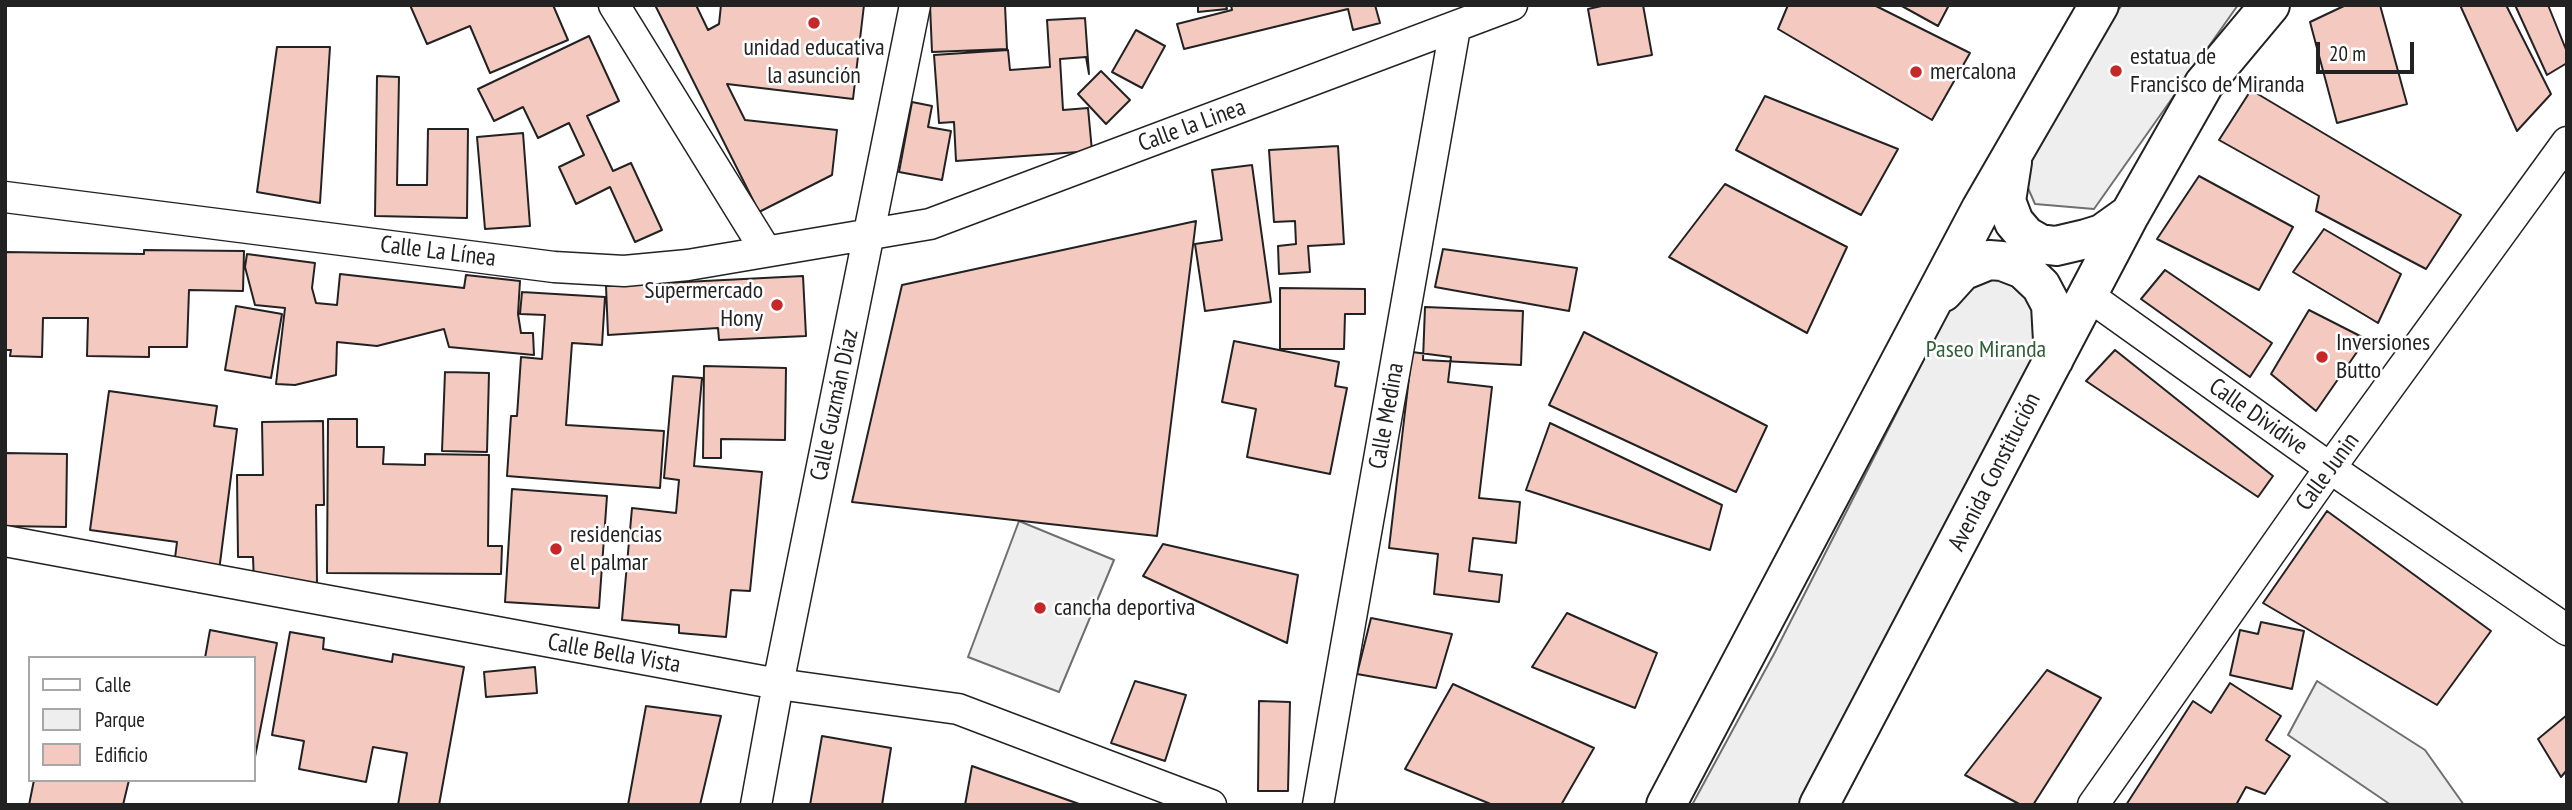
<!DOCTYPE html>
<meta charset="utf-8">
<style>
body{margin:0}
#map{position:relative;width:2572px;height:810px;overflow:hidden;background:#fff;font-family:"PT Sans Narrow",sans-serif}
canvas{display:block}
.frame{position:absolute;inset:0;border:7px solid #222;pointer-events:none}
.legend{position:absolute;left:28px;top:656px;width:228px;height:126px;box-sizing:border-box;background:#fff;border:2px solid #a7a7a7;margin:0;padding:9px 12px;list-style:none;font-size:21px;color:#222}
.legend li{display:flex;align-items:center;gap:14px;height:35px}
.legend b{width:35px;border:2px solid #a7a7a7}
.scale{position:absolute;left:2316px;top:42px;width:98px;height:32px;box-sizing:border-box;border:4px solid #222;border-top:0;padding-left:9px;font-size:21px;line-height:24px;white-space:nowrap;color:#222;-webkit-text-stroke:5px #fff;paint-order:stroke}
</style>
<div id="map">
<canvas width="2572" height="810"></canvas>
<div class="frame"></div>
<ul class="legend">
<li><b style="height:9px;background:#fff"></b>Calle</li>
<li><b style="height:19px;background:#eee"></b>Parque</li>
<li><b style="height:19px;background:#f3c9c0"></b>Edificio</li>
</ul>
<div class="scale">20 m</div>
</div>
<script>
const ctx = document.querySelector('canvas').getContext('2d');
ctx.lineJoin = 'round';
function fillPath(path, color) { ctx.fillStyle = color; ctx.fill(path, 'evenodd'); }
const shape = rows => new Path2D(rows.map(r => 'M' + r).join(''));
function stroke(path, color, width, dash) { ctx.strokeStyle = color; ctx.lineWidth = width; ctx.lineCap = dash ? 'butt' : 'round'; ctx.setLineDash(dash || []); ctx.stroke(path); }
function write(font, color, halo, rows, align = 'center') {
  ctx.font = font + ' "PT Sans Narrow",sans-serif'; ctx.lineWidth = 5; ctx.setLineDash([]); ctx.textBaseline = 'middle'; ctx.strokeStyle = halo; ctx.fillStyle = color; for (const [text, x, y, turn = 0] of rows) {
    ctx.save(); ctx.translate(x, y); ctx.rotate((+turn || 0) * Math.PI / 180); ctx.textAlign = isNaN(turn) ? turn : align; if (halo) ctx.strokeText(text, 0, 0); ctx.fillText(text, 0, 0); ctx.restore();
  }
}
const green = shape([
 [2122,5,2238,5,2094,209,2035,204,2020,170,2077,61,2122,5],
 [1986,277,2014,282,2031,302,2043,341,1802,805,1692,805,1775,652,1953,302,1986,277],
 [1019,521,1114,560,1059,692,968,657,1019,521]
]);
const parking = shape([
 [2317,681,2425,750,2464,805,2391,805,2288,735,2317,681]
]);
const building = shape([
 [410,5,553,5,568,40,490,73,470,26,427,44,410,5],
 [655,5,696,5,708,30,719,24,721,5,864,5,853,99,727,84,745,120,837,130,832,175,759,212,655,5],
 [930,5,1005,5,1007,49,932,52,930,5],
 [1198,5,1226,5,1227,9,1198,12,1198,5],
 [1231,5,1375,5,1380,23,1353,30,1348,9,1184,49,1177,24,1232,10,1231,5],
 [1606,5,1643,5,1652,55,1598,65,1588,9,1606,5],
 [1788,5,1874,5,1970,53,1932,120,1778,29,1788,5],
 [1900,5,1949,5,1938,26,1900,5],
 [2346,5,2380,5,2407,104,2337,123,2310,22,2346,5],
 [2460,5,2506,5,2551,94,2517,131,2460,5],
 [2515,5,2548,5,2567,52,2567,63,2547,75,2515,5],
 [1085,18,1089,74,1086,57,1060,59,1063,110,1088,108,1092,151,956,161,954,122,939,123,934,55,1008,50,1010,70,1050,67,1047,20,1085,18],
 [1136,30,1165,46,1142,88,1112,72,1136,30],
 [589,36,619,101,587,116,613,171,631,163,662,230,635,242,610,187,576,204,559,167,584,155,569,123,538,138,523,107,494,121,478,89,589,36],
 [277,47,330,47,320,203,257,192,277,47],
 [1101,71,1130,100,1106,124,1078,94,1101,71],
 [377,76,399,77,397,185,427,185,428,129,468,129,467,218,375,216,377,76],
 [2251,90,2461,215,2426,269,2316,211,2319,196,2219,140,2251,90],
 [1765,96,1898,149,1861,215,1736,150,1765,96],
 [912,102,932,106,928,127,951,131,942,180,899,172,912,102],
 [523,133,530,226,485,229,477,137,523,133],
 [1338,146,1344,244,1308,246,1310,272,1279,274,1278,246,1296,244,1295,221,1274,222,1269,150,1338,146],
 [1252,165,1271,302,1205,311,1195,244,1222,240,1212,170,1252,165],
 [2199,176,2293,227,2259,290,2157,239,2199,176],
 [1725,184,1847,247,1807,333,1669,257,1725,184],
 [1196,221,1157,536,852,502,902,285,1196,221],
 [2324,229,2401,274,2378,323,2293,272,2324,229],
 [1443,249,1577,268,1569,311,1435,287,1443,249],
 [144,250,244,251,243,291,189,290,187,347,149,347,149,357,87,356,88,318,43,318,42,357,10,356,11,350,5,350,5,252,144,254,144,250],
 [247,254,315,263,312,288,316,303,337,305,340,274,464,288,466,275,520,281,518,314,521,333,533,333,534,355,449,347,444,329,377,346,337,342,336,375,295,385,276,384,285,308,255,305,245,267,247,254],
 [2165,270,2272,343,2250,377,2141,299,2165,270],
 [803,276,806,336,719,340,718,328,608,335,606,286,803,276],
 [1280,288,1365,289,1365,314,1345,314,1344,349,1280,349,1280,288],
 [522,292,605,297,602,345,572,343,566,425,664,431,660,488,507,476,511,416,517,416,521,357,542,359,545,315,520,314,522,292],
 [236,306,282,314,271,378,225,370,236,306],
 [1425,307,1523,311,1521,365,1423,360,1425,307],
 [2309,310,2366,339,2316,411,2271,374,2309,310],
 [1584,332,1767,426,1736,492,1549,405,1584,332],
 [1234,341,1339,362,1335,386,1347,388,1330,474,1247,457,1256,409,1222,402,1234,341],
 [2115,350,2273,476,2258,497,2086,381,2115,350],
 [1412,352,1451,357,1448,382,1492,387,1479,498,1520,502,1516,543,1473,538,1469,571,1502,575,1499,602,1434,594,1438,554,1389,548,1412,352],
 [704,366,786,368,785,440,721,439,721,458,703,458,704,366],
 [445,372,489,373,487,452,442,451,445,372],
 [673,376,702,378,694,466,762,472,750,591,731,590,726,637,679,633,679,625,622,620,632,508,676,513,679,480,664,478,673,376],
 [109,391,217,406,214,426,237,429,219,571,174,566,177,542,90,530,109,391],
 [328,419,357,419,357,447,384,447,383,464,425,465,425,454,489,455,488,546,502,546,501,574,327,573,328,419],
 [323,421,324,505,316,505,317,583,254,584,253,557,238,557,237,475,263,475,262,422,323,421],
 [1550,423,1722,505,1710,550,1526,490,1550,423],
 [5,453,67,454,66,527,5,526,5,453],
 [512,489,607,496,599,608,505,602,512,489],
 [2327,511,2491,631,2437,705,2263,603,2327,511],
 [1163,544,1298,575,1287,643,1143,576,1163,544],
 [1567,613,1657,653,1635,708,1532,667,1567,613],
 [1371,618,1452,634,1436,688,1357,674,1371,618],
 [2261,622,2304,631,2292,689,2230,675,2240,630,2258,634,2261,622],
 [210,630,277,643,254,762,254,658,205,658,210,630],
 [290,632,324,638,323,649,392,662,393,654,464,667,439,805,398,805,407,753,373,747,366,782,299,769,304,741,272,735,290,632],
 [535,667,537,693,486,697,484,672,535,667],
 [2047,670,2101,698,2033,805,2021,805,1965,775,2047,670],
 [1135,681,1186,695,1165,761,1111,743,1135,681],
 [2230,683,2281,716,2266,740,2290,756,2265,794,2246,787,2236,805,2126,805,2193,701,2211,713,2230,683],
 [1453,684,1594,748,1561,805,1493,805,1405,769,1453,684],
 [1259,701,1290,702,1288,791,1258,791,1259,701],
 [646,706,721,716,700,805,628,805,646,706],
 [2567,715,2567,770,2561,777,2538,739,2567,715],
 [822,736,891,748,882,805,810,805,822,736],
 [972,766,1082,805,965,805,972,766],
 [34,780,129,780,123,805,29,805,34,780]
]);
const minor = shape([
 [614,5,766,251],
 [5,197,554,267,624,271,688,265,930,224,1512,5],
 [2089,296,2330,468,2567,630],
 [5,541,778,684,958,709,1211,805],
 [756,805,778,684,915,5],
 [1318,805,1455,28],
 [2093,805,2330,468,2567,142]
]);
const secondary = shape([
 [2012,162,2006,201,2014,222,2026,236,2040,244,2056,246,2086,239,2102,234,2130,214],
 [1943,292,1962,271,1989,260,2002,261,2023,269,2041,286,2051,305,2054,359],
 [1666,805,1981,209,2099,5],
 [1819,805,2130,214,2204,84,2270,5]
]);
const markers = [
 [814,23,7,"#c62828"],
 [2116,71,7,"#c62828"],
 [1916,72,7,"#c62828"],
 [777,305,7,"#c62828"],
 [2322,357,7,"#c62828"],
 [556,549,7,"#c62828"],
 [1040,608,7,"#c62828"]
];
const poiNames = [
 ["unidad educativa",814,48,"center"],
 ["la asunción",814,76,"center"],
 ["estatua de",2130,57],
 ["Francisco de Miranda",2130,85],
 ["mercalona",1930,72],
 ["Supermercado",763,291,"right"],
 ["Hony",763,319,"right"],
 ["Inversiones",2336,343],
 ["Butto",2336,371],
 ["residencias",570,535],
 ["el palmar",570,563],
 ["cancha deportiva",1054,608]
];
const streetNames = [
 ["Calle la Linea",1192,126,-20],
 ["Calle La Línea",438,252,7],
 ["Calle Guzmán Díaz",835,405,-78],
 ["Calle Medina",1387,416,-80],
 ["Calle Dividive",2258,417,35],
 ["Avenida Constitución",1995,472,-63],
 ["Calle Junin",2328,472,-54],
 ["Calle Bella Vista",614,654,10]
];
const parkNames = [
 ["Paseo Miranda",1986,350]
];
fillPath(green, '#eee');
stroke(green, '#6f6f6f', 2);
fillPath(parking, '#ededed');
stroke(parking, '#6f6f6f', 2);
fillPath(building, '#f3c9c0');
stroke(building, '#222', 2);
stroke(minor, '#222', 33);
stroke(secondary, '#222', 42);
stroke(minor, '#fff', 30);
stroke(secondary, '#fff', 38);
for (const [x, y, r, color] of markers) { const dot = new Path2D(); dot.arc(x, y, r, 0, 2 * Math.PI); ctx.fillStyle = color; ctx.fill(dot); stroke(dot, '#fff', 2.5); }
write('24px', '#222', '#fff', poiNames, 'left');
write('24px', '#222', '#fff', streetNames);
write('24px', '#2f5e38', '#fff', parkNames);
</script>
